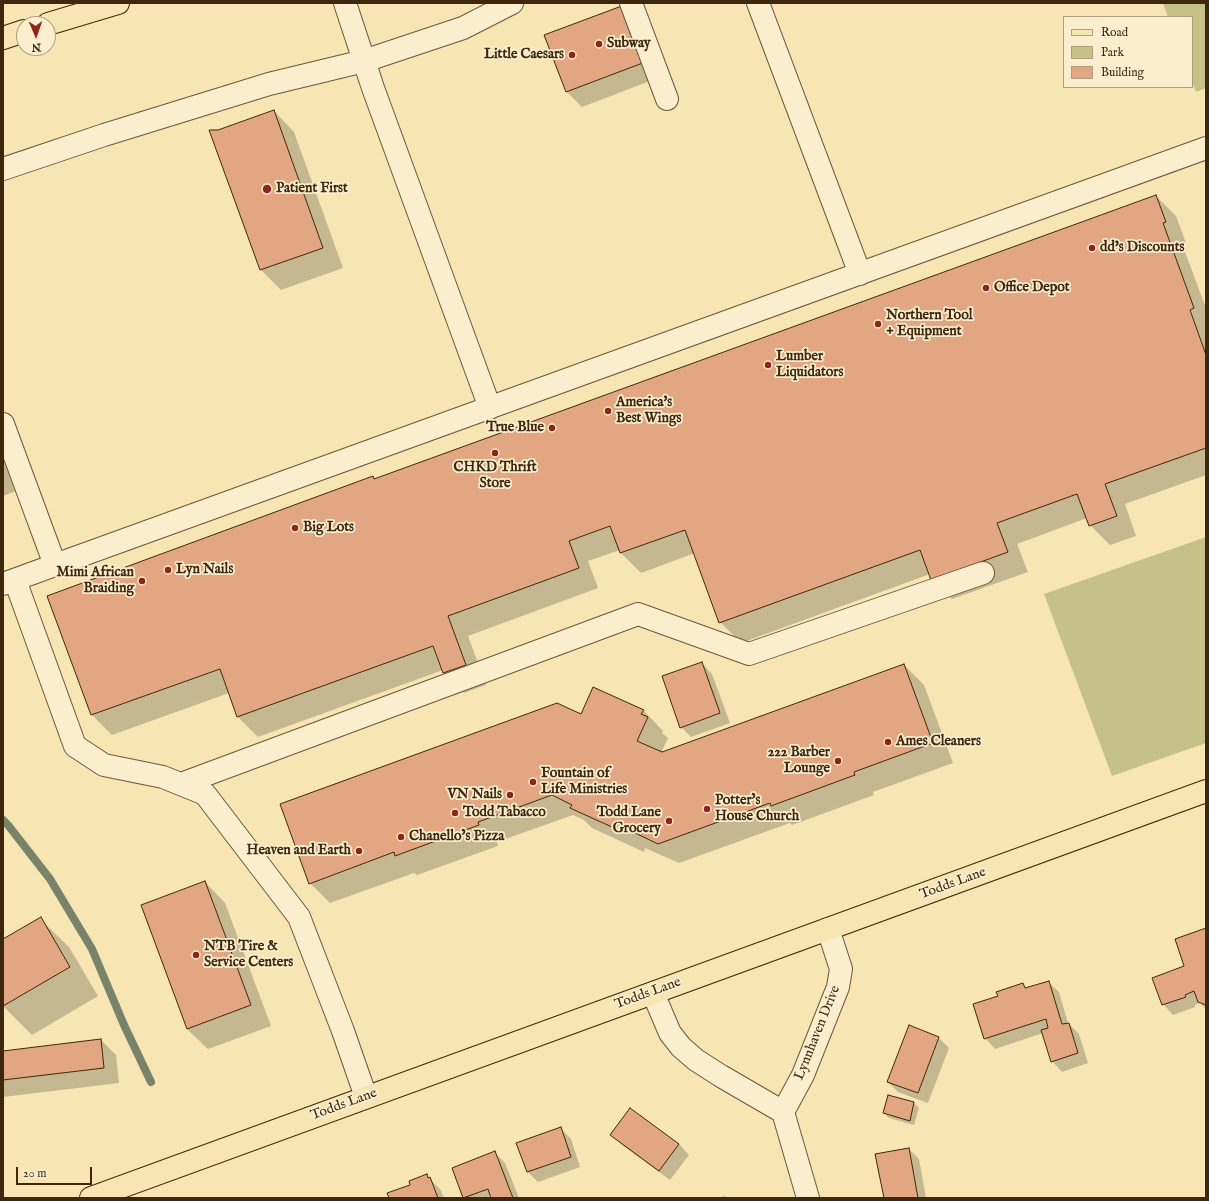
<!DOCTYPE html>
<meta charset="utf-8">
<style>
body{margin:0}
#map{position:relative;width:1209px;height:1201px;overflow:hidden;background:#f7e5b3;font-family:"IM FELL English",serif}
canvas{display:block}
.frame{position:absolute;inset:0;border:4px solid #3f270e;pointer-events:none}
.legend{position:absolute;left:1063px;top:16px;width:130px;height:72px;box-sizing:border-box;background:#faeece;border:1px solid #af9e81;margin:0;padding:5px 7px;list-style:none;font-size:12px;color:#3f270e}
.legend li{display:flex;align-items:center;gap:8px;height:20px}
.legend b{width:20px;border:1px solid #af9e81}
.north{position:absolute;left:16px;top:16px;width:40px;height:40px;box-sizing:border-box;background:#faeece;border:1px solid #af9e81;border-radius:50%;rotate:178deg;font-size:11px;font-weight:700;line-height:16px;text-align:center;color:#3f270e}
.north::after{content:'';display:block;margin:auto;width:14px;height:18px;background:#8f2418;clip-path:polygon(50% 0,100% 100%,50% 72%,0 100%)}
.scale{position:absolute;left:16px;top:1167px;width:76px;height:18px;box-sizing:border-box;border:2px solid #3f270e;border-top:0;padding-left:5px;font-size:12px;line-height:14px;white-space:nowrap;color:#3f270e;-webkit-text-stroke:3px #faeece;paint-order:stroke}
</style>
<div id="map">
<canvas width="1209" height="1201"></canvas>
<div class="frame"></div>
<ul class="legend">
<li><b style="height:5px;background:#f7e5b3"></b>Road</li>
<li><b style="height:11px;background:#c5c287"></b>Park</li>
<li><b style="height:11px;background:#e2a682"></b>Building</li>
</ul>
<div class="north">N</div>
<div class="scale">20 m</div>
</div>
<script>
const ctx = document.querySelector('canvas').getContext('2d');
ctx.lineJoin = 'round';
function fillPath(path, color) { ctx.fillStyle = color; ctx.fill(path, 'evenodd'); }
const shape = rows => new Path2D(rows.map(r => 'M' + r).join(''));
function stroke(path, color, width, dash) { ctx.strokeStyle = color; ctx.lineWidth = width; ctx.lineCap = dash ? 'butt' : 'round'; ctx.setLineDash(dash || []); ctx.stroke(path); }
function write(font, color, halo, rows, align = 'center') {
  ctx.font = font + ' "IM FELL English",serif'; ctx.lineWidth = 3.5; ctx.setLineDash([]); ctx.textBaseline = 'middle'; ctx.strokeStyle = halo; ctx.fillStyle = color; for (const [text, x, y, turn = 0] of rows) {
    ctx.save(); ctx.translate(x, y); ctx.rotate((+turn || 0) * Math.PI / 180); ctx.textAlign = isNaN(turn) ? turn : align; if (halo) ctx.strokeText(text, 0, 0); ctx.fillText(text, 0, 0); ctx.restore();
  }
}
const green = shape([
 [1163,3,1206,3,1206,88,1196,92,1192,82,1192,17,1168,17],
 [1206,537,1206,743,1112,776,1044,594]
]);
const shadow = shape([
 [627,5,663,76,582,107,566,91],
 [274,111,294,132,343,268,281,290,261,270,211,131,218,131],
 [1156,196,1176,216,1186,243,1182,244,1206,308,1206,475,1125,504,1136,536,1110,545,1090,525,1087,518,1017,544,1028,572,952,599,932,579,930,574,741,643,720,622,695,553,641,573,621,553,620,550,588,561,598,588,468,636,486,685,464,693,444,672,443,670,258,737,238,717,229,693,112,735,92,715,373,477,375,479],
 [3,447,19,490,3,496],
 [702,663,712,674,730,723,691,737,681,727],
 [904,665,924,685,953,763,873,792,874,795,792,825,790,823,679,863,645,848,644,852,592,828,584,820,573,815,497,842,498,846,417,875,414,873,330,903,310,883,581,716,643,710,663,731,662,733,668,738,661,753],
 [205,882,225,903,271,1026,208,1049,187,1029,142,906],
 [40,919,69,947,98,996,32,1035,3,1006,3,940],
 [1206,929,1206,1009,1200,1003,1195,1005,1195,1007,1173,1015,1163,1004,1185,967],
 [1048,982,1059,992,1068,1023,1079,1034,1088,1063,1062,1072,1052,1061,1043,1033,995,1049,985,1038,999,997,1023,985,1027,989],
 [939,1038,949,1048,928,1103,898,1092,888,1082],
 [101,1040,116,1055,119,1083,3,1097,3,1052],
 [888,1096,914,1103,919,1108,914,1125,889,1118,884,1113],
 [631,1109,679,1144,689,1155,670,1180,622,1145,612,1135],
 [560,1128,571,1139,580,1167,538,1182,528,1172],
 [909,1149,919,1159,926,1198,885,1198],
 [495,1153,505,1163,519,1198,464,1198,453,1168],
 [427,1176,440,1189,444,1198,390,1198],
 [725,1196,728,1198,717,1198]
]);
const stream = shape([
 [3,820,8,825,50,879,92,949,124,1025,151,1082]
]);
const building = shape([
 [627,4,648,61,566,92,544,35,627,4],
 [274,110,323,248,260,270,209,130,218,130,274,110],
 [1156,195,1166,222,1163,223,1194,308,1190,310,1206,355,1206,448,1105,484,1117,516,1089,526,1077,494,997,523,1008,552,931,580,920,550,719,623,685,530,620,553,610,526,569,541,579,568,448,616,466,665,443,673,433,646,237,717,220,669,91,715,47,596,373,476,374,479,1156,195],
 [702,662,720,713,680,728,662,676,702,662],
 [904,664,933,743,854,772,855,775,771,806,770,803,658,844,625,828,623,832,570,808,572,805,552,795,478,822,479,825,395,856,394,852,309,884,280,804,557,703,581,714,593,687,644,710,641,714,648,717,637,741,662,752,904,664],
 [205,881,251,1005,187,1029,141,905,205,881],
 [41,917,70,967,3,1006,3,939,41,917],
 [1206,928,1206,1005,1198,1002,1194,991,1185,995,1186,997,1162,1005,1152,978,1184,966,1175,939,1206,928],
 [1049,981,1062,1024,1069,1023,1078,1053,1051,1062,1041,1030,1048,1028,1046,1019,984,1039,973,1004,998,996,996,992,1023,983,1025,988,1049,981],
 [909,1025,939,1037,918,1093,887,1082,909,1025],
 [101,1039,104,1068,3,1080,3,1051,101,1039],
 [888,1095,914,1102,910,1121,883,1113,888,1095],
 [630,1108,679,1144,659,1171,610,1135,630,1108],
 [561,1127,571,1157,527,1172,516,1143,561,1127],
 [909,1148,918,1198,884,1198,875,1154,909,1148],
 [495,1151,513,1198,491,1198,488,1189,463,1198,452,1168,495,1151],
 [427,1174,428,1178,430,1177,438,1198,389,1198,387,1193,410,1185,409,1181,427,1174]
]);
const minor = shape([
 [345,3,373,88,490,408],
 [631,3,667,99],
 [758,3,860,274],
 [3,169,104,135,269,84,364,61,463,28,512,3],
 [3,424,55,565,1206,148],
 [15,580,75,746,104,765,163,777,205,794,299,917,343,1031,366,1097],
 [3,584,55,565],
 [181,784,638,614,749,654,983,573],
 [653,993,670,1033,681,1047,696,1060,721,1076,783,1112,808,1198],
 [783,1112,803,1075,838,987,841,969,828,929]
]);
const major = shape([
 [91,1198,1206,791]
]);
const highway = shape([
 [48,24,118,3],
 [3,38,24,31]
]);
const markers = [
 [599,44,4,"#8f2418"],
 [572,55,4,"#8f2418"],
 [267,189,5,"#8f2418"],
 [1092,248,4,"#8f2418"],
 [986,288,4,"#8f2418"],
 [878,324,4,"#8f2418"],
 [768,365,4,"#8f2418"],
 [608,411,4,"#8f2418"],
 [552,428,4,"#8f2418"],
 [495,453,4,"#8f2418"],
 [295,528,4,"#8f2418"],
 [168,570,4,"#8f2418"],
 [142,581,4,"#8f2418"],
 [888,742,4,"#8f2418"],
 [838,761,4,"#8f2418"],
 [533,782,4,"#8f2418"],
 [510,795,4,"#8f2418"],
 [707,809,4,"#8f2418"],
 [455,813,4,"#8f2418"],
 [669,821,4,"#8f2418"],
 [401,837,4,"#8f2418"],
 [359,851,4,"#8f2418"],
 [196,955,4,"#8f2418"]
];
const poiNames = [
 ["Subway",607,44],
 ["Little Caesars",564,55,"right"],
 ["Patient First",276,189],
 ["dd's Discounts",1100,248],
 ["Office Depot",994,288],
 ["Northern Tool",886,316],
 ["+ Equipment",886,332],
 ["Lumber",776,357],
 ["Liquidators",776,373],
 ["America's",616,403],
 ["Best Wings",616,419],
 ["True Blue",544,428,"right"],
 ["CHKD Thrift",495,468,"center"],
 ["Store",495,484,"center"],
 ["Big Lots",303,528],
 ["Lyn Nails",176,570],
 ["Mimi African",134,573,"right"],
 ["Braiding",134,589,"right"],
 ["Ames Cleaners",896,742],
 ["222 Barber",830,753,"right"],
 ["Lounge",830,769,"right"],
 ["Fountain of",541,774],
 ["Life Ministries",541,790],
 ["VN Nails",502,795,"right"],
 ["Potter’s",715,801],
 ["House Church",715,817],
 ["Todd Tabacco",463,813],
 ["Todd Lane",661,813,"right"],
 ["Grocery",661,829,"right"],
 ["Chanello’s Pizza",409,837],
 ["Heaven and Earth",351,851,"right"],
 ["NTB Tire &",204,947],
 ["Service Centers",204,963]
];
const streetNames = [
 ["Todds Lane",953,884,-20],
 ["Todds Lane",648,994,-20],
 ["Lynnhaven Drive",818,1033,-68],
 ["Todds Lane",344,1105,-20]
];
fillPath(green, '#c5c287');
fillPath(shadow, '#0003');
stroke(stream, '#78836a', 8);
fillPath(building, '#e2a682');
stroke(building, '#3f270e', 1);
stroke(minor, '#6d5637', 24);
stroke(major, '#3f270e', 24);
stroke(highway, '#3f270e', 24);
stroke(minor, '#faeece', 22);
stroke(major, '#f7e5b3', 22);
stroke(highway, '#f7e5b3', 22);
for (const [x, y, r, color] of markers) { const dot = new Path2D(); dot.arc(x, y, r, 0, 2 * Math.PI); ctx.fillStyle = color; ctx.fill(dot); stroke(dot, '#faeece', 1.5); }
write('bold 14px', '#3f270e', '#faeece', poiNames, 'left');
write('14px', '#3f270e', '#faeece', streetNames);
</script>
